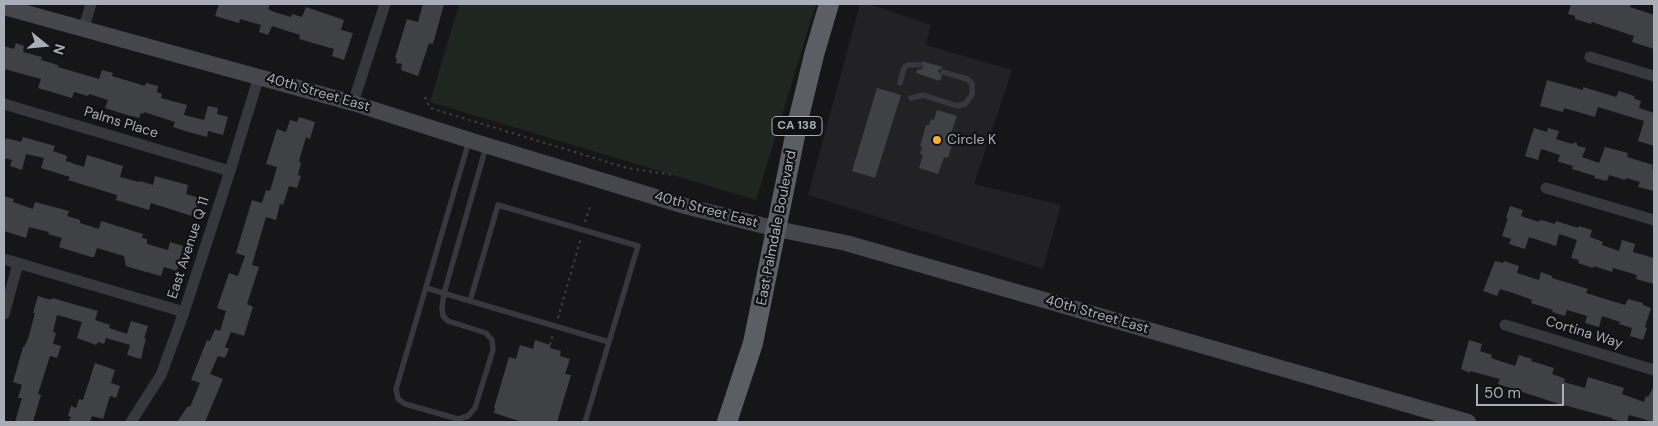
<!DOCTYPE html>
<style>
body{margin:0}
#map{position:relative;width:1658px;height:426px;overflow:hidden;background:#161618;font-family:"DM Sans",sans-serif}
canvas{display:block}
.frame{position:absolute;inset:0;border:5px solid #a8adb8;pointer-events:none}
.north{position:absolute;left:20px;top:20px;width:50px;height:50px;-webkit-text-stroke:4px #111113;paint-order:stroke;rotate:107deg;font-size:14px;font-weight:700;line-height:20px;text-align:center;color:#a8adb8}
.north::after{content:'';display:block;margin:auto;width:18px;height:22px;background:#a8adb8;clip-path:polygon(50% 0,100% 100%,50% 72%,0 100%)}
.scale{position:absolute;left:1476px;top:384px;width:88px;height:22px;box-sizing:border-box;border:2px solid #a8adb8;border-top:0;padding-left:6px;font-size:15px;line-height:18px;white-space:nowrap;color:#a8adb8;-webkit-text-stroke:4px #111113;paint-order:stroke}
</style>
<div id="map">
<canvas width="1658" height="426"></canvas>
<div class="frame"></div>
<div class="north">N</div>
<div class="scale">50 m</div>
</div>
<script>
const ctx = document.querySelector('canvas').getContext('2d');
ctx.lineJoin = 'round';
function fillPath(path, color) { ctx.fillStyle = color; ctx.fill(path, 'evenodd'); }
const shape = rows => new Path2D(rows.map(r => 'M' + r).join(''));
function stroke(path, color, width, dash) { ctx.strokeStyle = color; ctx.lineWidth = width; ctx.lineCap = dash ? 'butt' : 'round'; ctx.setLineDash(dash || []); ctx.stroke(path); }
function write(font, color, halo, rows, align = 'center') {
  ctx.font = font + ' "DM Sans",sans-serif'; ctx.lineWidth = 4.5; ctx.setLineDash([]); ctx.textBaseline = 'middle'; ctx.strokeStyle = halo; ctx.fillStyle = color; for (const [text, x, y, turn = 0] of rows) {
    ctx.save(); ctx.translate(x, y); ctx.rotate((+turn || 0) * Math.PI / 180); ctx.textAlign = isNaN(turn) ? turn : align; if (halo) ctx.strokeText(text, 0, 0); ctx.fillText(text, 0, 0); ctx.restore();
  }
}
const built = shape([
 [860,4,869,4,931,25,926,45,1012,70,974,184,1061,205,1043,269,808,195]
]);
const green = shape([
 [459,4,816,4,756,200,430,102]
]);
const building = shape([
 [219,4,270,4,268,9,271,10,271,11,291,17,292,14,302,17,306,7,344,20,341,30,353,33,344,60,332,56,334,49,299,39,300,35,272,26,268,35,259,32,261,25,240,19,239,23,215,16],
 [423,4,444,4,433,44,429,43,418,76,401,70,402,64,396,63,397,59,395,58,407,19,418,22],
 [1571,4,1631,4,1630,7,1654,15,1654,49,1632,42,1634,36,1592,22,1591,24,1575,19,1575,16,1568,14],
 [16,43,24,46,23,52,42,57,41,60,58,65,58,67,82,74,99,79,102,70,113,73,112,76,145,86,146,83,158,86,157,92,162,94,161,98,187,105,184,115,204,120,208,106,218,108,217,114,228,117,223,135,208,131,207,137,185,131,173,127,175,122,144,112,143,114,141,113,139,118,127,115,105,108,108,100,89,94,88,96,74,92,72,98,38,88,41,79,4,69,4,46,14,49],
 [921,61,943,67,938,71,942,76,940,81,916,73,917,70,921,69,923,67],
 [1547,80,1583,90,1583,87,1616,97,1619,91,1634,96,1635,99,1641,101,1639,108,1654,113,1654,146,1638,141,1644,121,1598,107,1595,117,1564,108,1563,112,1540,106],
 [877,88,901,95,875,178,852,171],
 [937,110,957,116,951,133,955,135,948,158,944,157,938,174,919,168,923,155,920,154,922,147,920,146,926,125,929,125,931,119,934,120],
 [299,117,315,122,310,139,306,137,299,161,301,163,298,175,301,176,297,188,289,186,283,205,280,204,276,220,266,217,252,265,259,267,247,304,253,307,244,336,231,332,225,347,229,349,225,358,218,356,210,374,223,379,205,422,177,422,188,406,190,407,200,383,191,380,207,340,210,341,215,329,220,331,226,311,217,308,229,273,238,276,245,256,236,253,252,200,262,203,266,190,270,191,277,167,266,164,277,129,286,132,290,120,297,122],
 [1534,128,1547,132,1548,128,1559,131,1556,139,1572,144,1576,142,1578,146,1586,148,1582,157,1599,163,1605,147,1628,153,1627,157,1653,165,1652,169,1654,170,1654,191,1638,187,1640,182,1626,178,1625,180,1609,175,1607,181,1594,178,1595,176,1572,169,1573,166,1559,162,1558,161,1560,155,1541,149,1538,160,1525,156],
 [23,137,55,146,53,151,67,156,66,161,84,167,87,155,123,166,120,177,139,182,140,181,153,185,155,176,188,185,186,194,200,198,195,217,151,203,149,210,116,200,117,195,68,180,70,177,41,168,44,158,26,154,22,170,10,166,12,160,4,158,4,145,6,138,21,142],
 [4,196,14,199,13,202,33,209,35,202,69,211,67,216,80,220,80,223,99,229,101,221,143,234,142,238,147,239,147,244,168,250,170,242,183,246,177,271,164,267,161,276,139,270,126,266,124,256,97,248,94,257,91,257,59,247,62,238,48,234,49,232,29,227,26,238,4,231],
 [1510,206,1523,210,1521,216,1539,222,1540,220,1541,220,1555,224,1556,221,1578,228,1579,226,1592,230,1590,237,1603,242,1602,245,1619,251,1622,240,1635,244,1633,252,1654,258,1654,284,1636,279,1637,276,1634,274,1613,268,1612,272,1594,266,1593,268,1578,263,1579,260,1571,258,1577,240,1559,234,1556,246,1529,237,1525,249,1509,244,1511,239,1502,236,1508,218,1506,218],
 [1495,261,1503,263,1504,261,1519,266,1517,273,1539,280,1541,272,1552,276,1552,278,1588,289,1586,293,1625,305,1628,299,1643,303,1643,305,1651,308,1645,327,1647,328,1643,340,1630,336,1632,328,1619,324,1620,322,1602,316,1599,327,1585,323,1587,316,1567,310,1565,316,1552,312,1553,310,1531,303,1532,300,1516,294,1500,289,1497,296,1483,291],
 [38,296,51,300,52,298,98,311,95,320,110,325,109,328,127,334,131,321,148,326,144,338,146,338,141,359,127,355,130,345,106,338,104,344,98,342,96,345,77,338,82,322,57,315,53,332,56,333,53,344,61,346,57,358,50,356,38,394,41,395,33,422,15,422,22,398,18,398,22,385,13,382,23,347,24,347,28,339,35,313,33,313],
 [535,340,550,345,550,348,561,351,560,356,570,359,565,374,571,375,557,422,522,422,494,413,495,408,494,408,509,357,516,359,520,345,533,349],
 [1469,340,1482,344,1480,351,1492,355,1491,358,1515,366,1519,355,1532,359,1531,361,1554,368,1552,374,1563,378,1565,379,1564,382,1585,388,1588,377,1624,388,1622,394,1644,402,1646,396,1648,397,1654,386,1654,422,1629,415,1627,422,1622,422,1612,419,1612,418,1556,403,1498,384,1500,379,1470,371,1470,373,1461,369],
 [95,363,115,370,111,383,120,386,116,398,110,396,103,419,92,416,90,422,69,422,71,417,68,416,71,406,76,408,79,399,83,400]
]);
const path = shape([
 [425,97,430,108,627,168,674,175],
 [585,222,590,207],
 [558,318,581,238],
 [550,345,553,334]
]);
const service = shape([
 [900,83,904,68,908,65,919,65],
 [911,98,923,95,957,106,965,104,972,95,972,84,967,79,943,72],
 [469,141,396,389,398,399,405,404,458,419,468,416,475,408,493,350,492,340,486,333,448,321,443,316,442,308,444,293,486,147],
 [426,288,609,342,638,246,498,205,470,301],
 [585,422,609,342]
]);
const minor = shape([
 [83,30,91,4],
 [1590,57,1654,76],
 [353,103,385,4],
 [4,104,230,171],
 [1546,188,1654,220],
 [4,259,184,312],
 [4,314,18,264],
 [1505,325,1654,370],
 [131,422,161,375,184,312,230,171,259,76]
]);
const secondary = shape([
 [4,7,353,103,479,143,685,206,777,229,846,243,1468,422]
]);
const trunk = shape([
 [727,422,753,343,798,121,814,55,829,4]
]);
const markers = [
 [937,140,5,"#f2b134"]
];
const shields = [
 [797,126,50]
];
const shieldNames = [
 ["CA 138",797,126]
];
const streetNames = [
 ["40th Street East",318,93,16],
 ["Palms Place",121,123,17],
 ["40th Street East",706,210,15],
 ["East Palmdale Boulevard",777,228,-79],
 ["East Avenue Q 11",189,248,-72],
 ["40th Street East",1097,315,16],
 ["Cortina Way",1584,333,17]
];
const poiNames = [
 ["Circle K",947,140]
];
fillPath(built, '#222225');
fillPath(green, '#1e261f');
fillPath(building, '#404145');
stroke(path, '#3d3f44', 2, [2.5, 4]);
stroke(service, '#37383d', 5.5);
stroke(minor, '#37383d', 11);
stroke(secondary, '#45474d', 16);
stroke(trunk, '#5b5e65', 20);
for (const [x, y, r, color] of markers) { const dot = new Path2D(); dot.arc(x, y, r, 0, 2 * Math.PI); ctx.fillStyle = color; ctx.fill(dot); stroke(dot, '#111113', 2); }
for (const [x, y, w] of shields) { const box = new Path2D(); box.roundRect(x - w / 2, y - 9.5, w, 19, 4); ctx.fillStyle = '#111113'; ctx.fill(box); stroke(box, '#a8adb8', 1); }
write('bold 12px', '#a8adb8', null, shieldNames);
write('14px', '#a8adb8', '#111113', streetNames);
write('14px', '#a8adb8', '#111113', poiNames, 'left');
</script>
